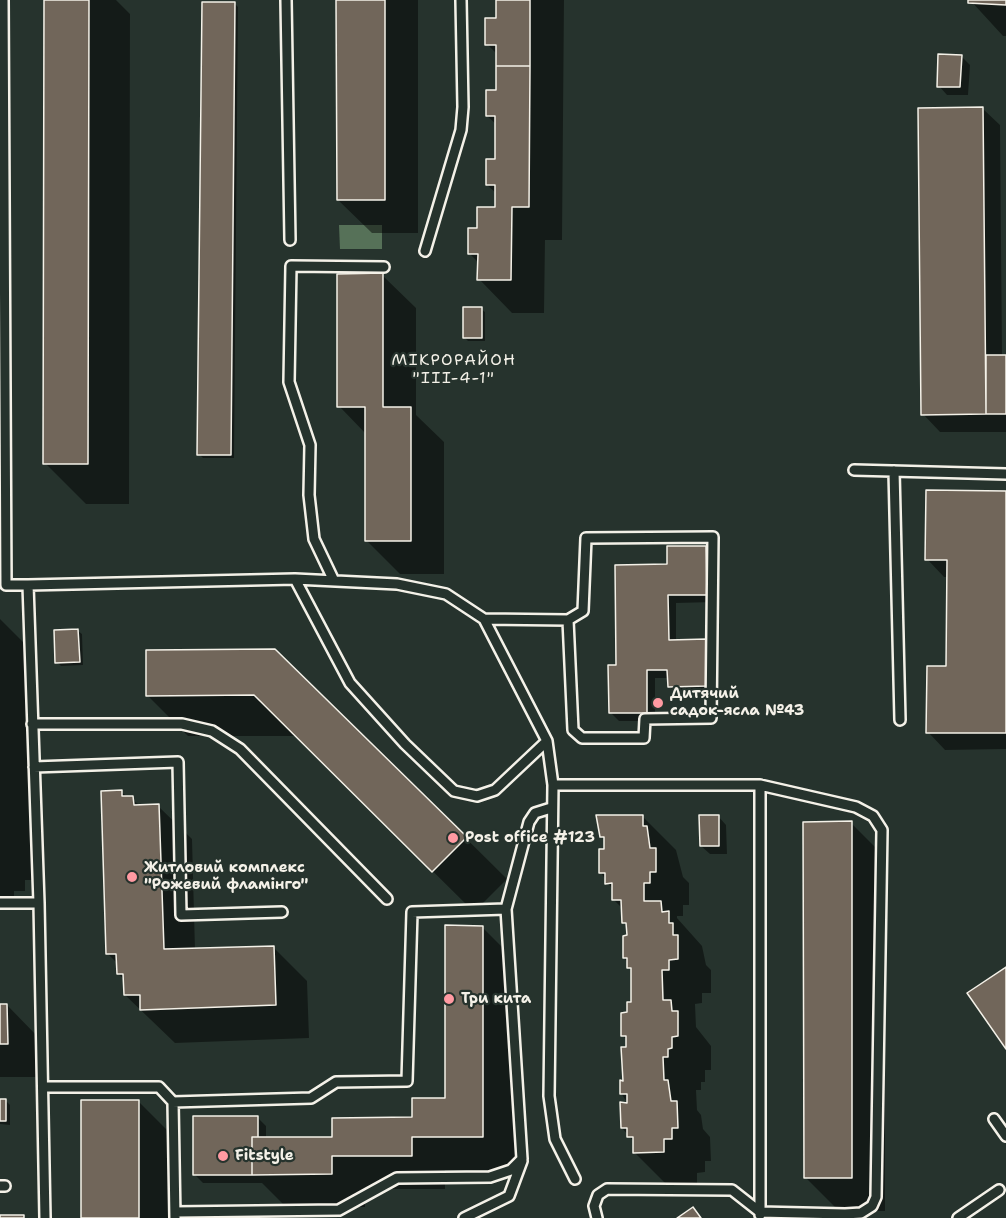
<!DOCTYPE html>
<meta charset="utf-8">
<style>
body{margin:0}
canvas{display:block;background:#26332d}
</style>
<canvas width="1006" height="1218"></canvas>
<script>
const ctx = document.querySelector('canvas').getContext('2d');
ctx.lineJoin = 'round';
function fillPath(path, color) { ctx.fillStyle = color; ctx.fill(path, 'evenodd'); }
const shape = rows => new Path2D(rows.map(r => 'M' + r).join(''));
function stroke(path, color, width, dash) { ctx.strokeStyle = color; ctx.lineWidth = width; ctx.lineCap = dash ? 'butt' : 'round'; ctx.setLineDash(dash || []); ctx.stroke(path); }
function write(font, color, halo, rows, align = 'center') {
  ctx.font = font + ' "Shantell Sans",sans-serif'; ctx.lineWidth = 4.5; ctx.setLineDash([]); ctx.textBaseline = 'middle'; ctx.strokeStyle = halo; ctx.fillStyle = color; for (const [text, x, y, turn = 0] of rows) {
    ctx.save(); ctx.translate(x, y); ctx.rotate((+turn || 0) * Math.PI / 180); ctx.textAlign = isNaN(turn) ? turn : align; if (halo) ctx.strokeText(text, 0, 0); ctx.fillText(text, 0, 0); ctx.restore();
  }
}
const green = shape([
 [339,225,382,225,382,249,340,249]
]);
const shadow = shape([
 [46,0,116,0,130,14,129,504,86,504,45,463],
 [338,0,418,0,418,233,372,233,338,200],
 [497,0,564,0,562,240,545,240,544,313,512,313,479,279,479,263,470,254,478,230,497,209,497,194,487,185,497,161,497,125,487,116,498,92,498,55,487,44,497,20],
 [970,0,1006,0,1006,36,1003,36],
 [234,3,238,7,234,458,203,458,199,454],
 [961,56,970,65,968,95,947,95,939,86],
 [982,108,1000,125,1002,356,1006,356,1006,432,940,432,923,414],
 [382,275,416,308,416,415,444,442,444,574,400,574,367,541,366,434,339,406],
 [481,309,485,312,485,341,468,341,464,337],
 [0,487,5,492,6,524,0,525],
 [1006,492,1006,749,945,750,928,732,948,667,948,577,944,577,927,559],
 [705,547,714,556,715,602,676,603,676,641,706,640,715,649,715,694,678,695,669,686,669,678,655,678,655,721,619,721,611,713,617,666,669,566],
 [0,619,31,650,32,880,25,880,25,891,14,891,14,896,0,896],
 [78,631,82,634,83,665,61,666,57,662],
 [278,652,507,879,474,912,296,736,188,736,147,695],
 [121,792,141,806,158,806,192,839,195,950,273,947,307,981,309,1038,175,1043,125,995,125,980,118,974,118,964,108,954],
 [642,816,676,850,683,877,689,883,689,905,683,905,683,916,677,916,677,918,702,946,706,965,711,970,711,993,702,993,702,1003,695,1004,696,1027,711,1046,711,1070,705,1070,705,1082,701,1082,701,1090,696,1090,697,1110,701,1115,703,1129,710,1137,711,1161,705,1161,705,1172,697,1173,697,1185,668,1186,634,1152,634,1142,622,1128,628,1104,621,1093,628,1048,628,1041,623,1036,633,1004,632,972,624,957,628,927,623,922,623,909,613,899,613,890,601,873,606,851,606,841,601,836],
 [718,816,726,825,727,854,710,854,701,846],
 [851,823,885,857,885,1211,839,1211,805,1177],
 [482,927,516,961,516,1170,445,1170,445,1189,365,1189,365,1207,287,1208,262,1183,203,1183,195,1175,257,1117,266,1126,266,1138,333,1138,413,1119,446,1099],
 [0,1005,7,1005,40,1039,41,1077,0,1077],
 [0,1101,6,1101,10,1105,10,1125,0,1124],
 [138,1101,172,1135,172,1218,83,1218]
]);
const building = shape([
 [44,0,89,0,88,464,43,464,44,0],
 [336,0,385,0,385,200,337,200,336,0],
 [496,0,530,0,530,66,496,66,496,45,485,45,485,18,496,18,496,0],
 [968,0,1006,0,1006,5,968,3,968,0],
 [202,2,235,2,231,455,197,455,202,2],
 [938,54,962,55,960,87,937,87,938,54],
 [496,66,530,66,529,207,512,207,511,280,477,280,478,254,468,254,468,228,477,228,477,207,495,207,495,185,486,185,486,159,495,159,495,116,486,116,486,90,496,90,496,66],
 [983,107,986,414,921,415,918,108,983,107],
 [383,273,383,407,411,407,411,541,365,541,365,407,337,407,337,274,383,273],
 [463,307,482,307,482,338,463,338,463,307],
 [986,355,1006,355,1006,414,986,414,986,355],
 [926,490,1006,491,1006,733,926,733,927,666,946,666,947,560,925,560,926,490],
 [667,546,706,546,707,595,668,595,669,640,707,639,707,686,668,687,667,670,647,670,647,713,609,713,608,665,616,665,615,565,667,564,667,546],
 [78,629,80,662,55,663,54,630,78,629],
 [275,649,467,837,432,872,254,695,146,696,146,650,275,649],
 [122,790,122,796,133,796,134,805,159,804,164,949,274,946,276,1005,140,1010,140,995,124,995,123,974,117,974,116,954,106,954,101,791,122,790],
 [596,815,643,815,643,826,647,826,650,848,656,848,656,872,650,872,650,883,644,883,644,901,661,901,662,912,669,911,669,923,673,923,673,935,678,935,678,959,669,960,669,970,662,970,663,1000,671,1000,672,1011,678,1011,678,1036,672,1037,672,1048,668,1049,668,1057,663,1057,664,1080,668,1080,671,1101,677,1101,678,1128,672,1128,672,1139,664,1139,664,1152,633,1153,633,1137,627,1137,627,1128,621,1128,620,1102,627,1103,627,1094,620,1094,620,1080,623,1081,621,1047,626,1047,626,1036,621,1036,621,1013,627,1012,627,1002,631,1002,631,968,627,968,627,958,623,958,623,936,627,935,626,923,622,923,621,900,612,900,612,883,605,884,605,873,599,873,599,849,604,849,604,837,600,837,596,815],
 [699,815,719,815,719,846,700,846,699,815],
 [852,821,852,1178,804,1178,803,822,852,821],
 [445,925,483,926,483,1137,412,1137,412,1156,332,1156,332,1174,252,1175,252,1137,332,1137,332,1118,412,1117,412,1098,445,1098,445,925],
 [1006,967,1006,1049,967,993,1006,967],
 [0,1004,7,1004,8,1044,0,1044,0,1004],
 [0,1099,6,1099,6,1121,0,1121,0,1099],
 [81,1100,139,1100,139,1218,81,1218,81,1100],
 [193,1116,258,1116,258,1137,252,1137,252,1175,193,1175,193,1116],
 [693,1207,701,1218,677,1218,693,1207],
 [0,1215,24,1215,24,1218,0,1218,0,1215]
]);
const service = shape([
 [3,0,6,585,28,585,39,903,45,1218],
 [286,0,290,240],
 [425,251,461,130,463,107,461,0],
 [854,470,1006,474],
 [894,471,900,720],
 [295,579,350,683,405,744,454,791,477,796,495,790,547,741],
 [334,581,314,539,309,495,310,445,289,382,291,266,384,267],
 [28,585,295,579,397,584,446,594,484,619,547,741,553,785,549,1096,555,1139,575,1179],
 [484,619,568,620,573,730,582,738,644,738,645,719,711,718,713,537,586,538,583,611,568,620],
 [32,724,182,724,212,731,240,749,387,899],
 [34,767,178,762,181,915,282,912],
 [553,785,760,785,856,807,873,816,882,830,876,1197,872,1206,861,1213,845,1214,760,1212,732,1190,607,1189,598,1195,594,1206,597,1218],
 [760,785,760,1215],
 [0,903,39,903],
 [43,1087,159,1087,173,1102,175,1218],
 [173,1102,311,1098,336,1082,407,1081,412,912,506,909],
 [994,1119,1006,1136],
 [0,1186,5,1186],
 [175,1212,339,1210,397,1178,490,1177,511,1170,522,1159,506,909,529,822,535,813,551,808],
 [464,1218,509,1196,522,1161],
 [958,1218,999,1190]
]);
const markers = [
 [658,703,6,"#ff9aa2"],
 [453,838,6,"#ff9aa2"],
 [132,877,6,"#ff9aa2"],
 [449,999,6,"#ff9aa2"],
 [223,1156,6,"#ff9aa2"]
];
const poiNames = [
 ["Дитячий",670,694],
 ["садок-ясла №43",670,711],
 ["Post office #123",465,838],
 ["Житловий комплекс",144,868],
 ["\"Рожевий фламінго\"",144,885],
 ["Три кита",461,999],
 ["Fitstyle",235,1156]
];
const neighbourhoodNames = [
 ["МІКРОРАЙОН",454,361],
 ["\"ІІІ-4-1\"",454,379]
];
fillPath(green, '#567158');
fillPath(shadow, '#0007');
fillPath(building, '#71665a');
stroke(building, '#f4f1e8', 1.5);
stroke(service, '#f4f1e8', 14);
stroke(service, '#26332d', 9);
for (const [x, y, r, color] of markers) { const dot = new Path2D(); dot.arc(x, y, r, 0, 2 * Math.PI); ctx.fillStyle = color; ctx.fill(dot); stroke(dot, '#26332d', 2); }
write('bold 15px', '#f4f1e8', '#26332d', poiNames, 'left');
ctx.letterSpacing = '1.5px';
write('16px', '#f4f1e8', '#26332d', neighbourhoodNames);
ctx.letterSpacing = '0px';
</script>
